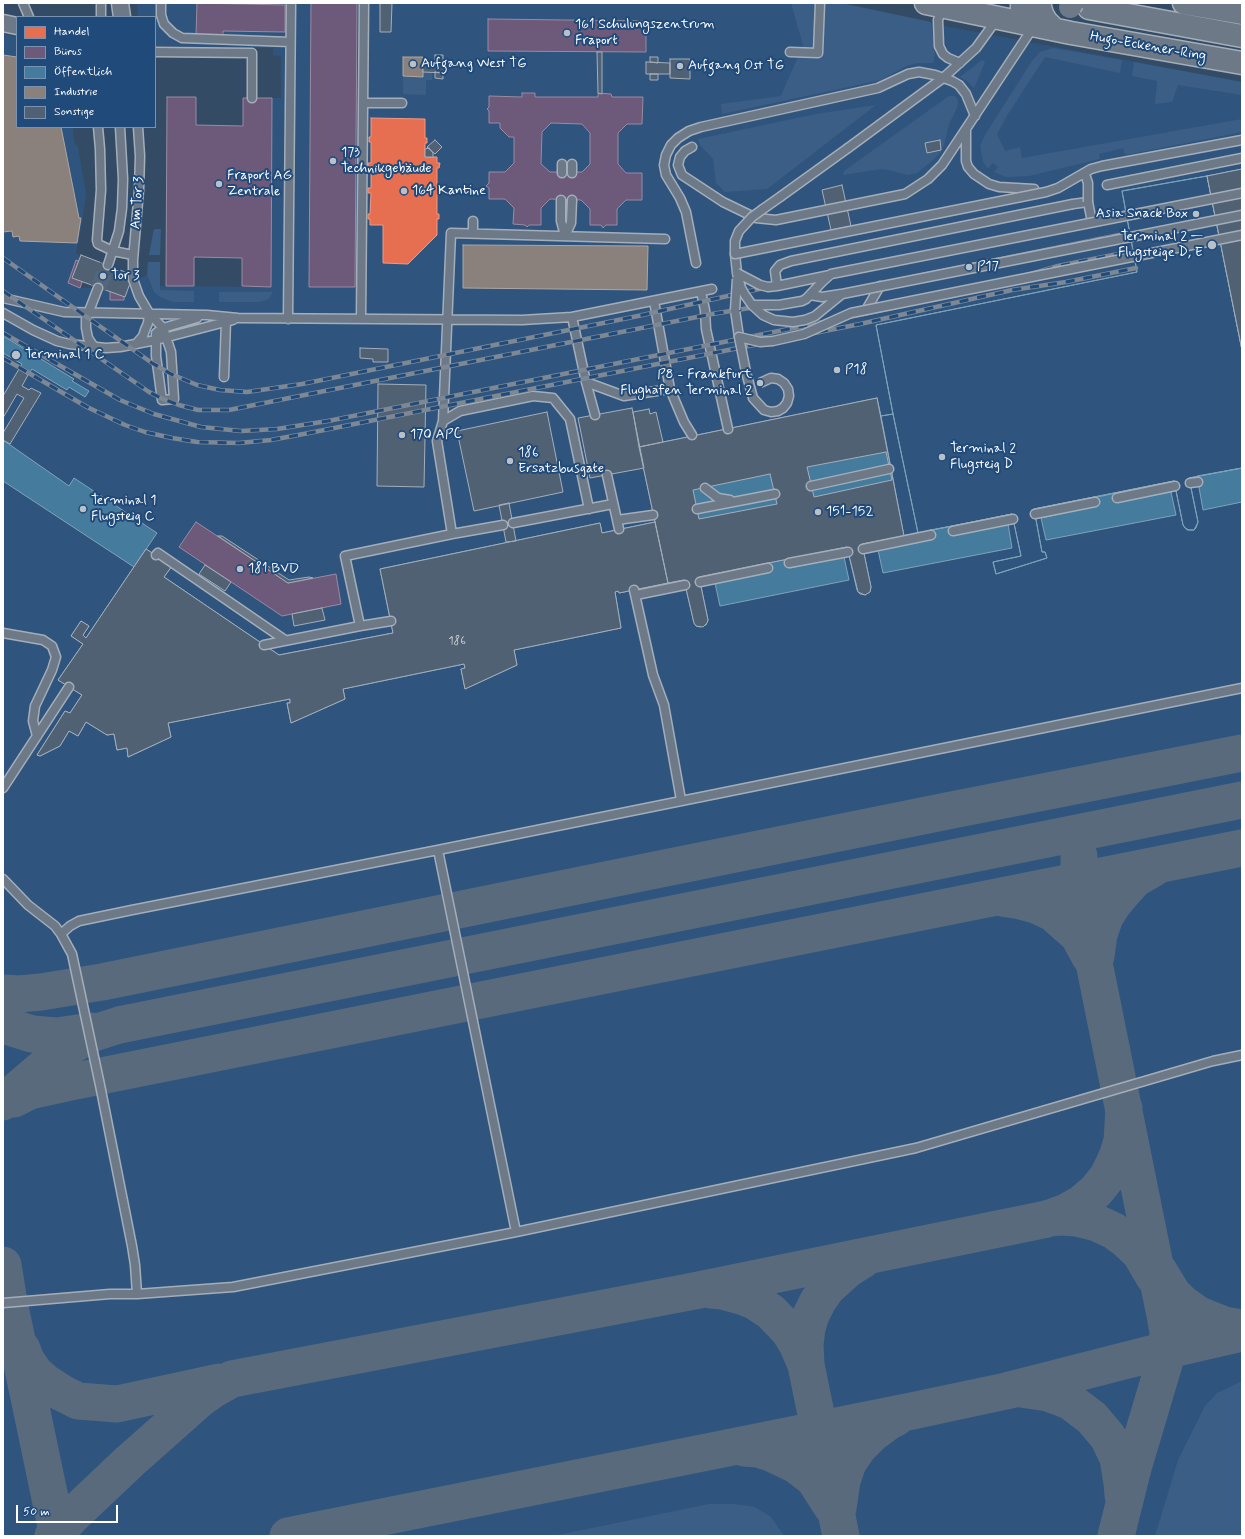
<!DOCTYPE html>
<meta charset="utf-8">
<style>
body{margin:0}
#map{position:relative;width:1245px;height:1539px;overflow:hidden;background:#344b65;font-family:Mynerve,sans-serif}
canvas{display:block}
.frame{position:absolute;inset:0;border:4px solid #fff;pointer-events:none}
.legend{position:absolute;left:16px;top:16px;width:140px;height:112px;box-sizing:border-box;background:#1f4a7a;border:1px solid #7992af;margin:0;padding:5px 7px;list-style:none;font-size:12px;color:#fff}
.legend li{display:flex;align-items:center;gap:8px;height:20px}
.legend b{width:20px;border:1px solid #7992af}
.scale{position:absolute;left:16px;top:1505px;width:102px;height:18px;box-sizing:border-box;border:2px solid #fff;border-top:0;padding-left:5px;font-size:12px;line-height:14px;white-space:nowrap;color:#fff;-webkit-text-stroke:3px #1f4a7a;paint-order:stroke}
</style>
<div id="map">
<canvas width="1245" height="1539"></canvas>
<div class="frame"></div>
<ul class="legend">
<li><b style="height:11px;background:#e76f51"></b>Handel</li>
<li><b style="height:11px;background:#6d597a"></b>Büros</li>
<li><b style="height:11px;background:#457b9d"></b>Öffentlich</li>
<li><b style="height:11px;background:#8a817c"></b>Industrie</li>
<li><b style="height:11px;background:#506174"></b>Sonstige</li>
</ul>
<div class="scale">50 m</div>
</div>
<script>
const ctx = document.querySelector('canvas').getContext('2d');
ctx.lineJoin = 'round';
function fillPath(path, color) { ctx.fillStyle = color; ctx.fill(path, 'evenodd'); }
const shape = rows => new Path2D(rows.map(r => 'M' + r).join(''));
function stroke(path, color, width, dash) { ctx.strokeStyle = color; ctx.lineWidth = width; ctx.lineCap = dash ? 'butt' : 'round'; ctx.setLineDash(dash || []); ctx.stroke(path); }
function write(font, color, halo, rows, align = 'center') {
  ctx.font = font + ' Mynerve,sans-serif'; ctx.lineWidth = 4; ctx.setLineDash([]); ctx.textBaseline = 'middle'; ctx.strokeStyle = halo; ctx.fillStyle = color; for (const [text, x, y, turn = 0] of rows) {
    ctx.save(); ctx.translate(x, y); ctx.rotate((+turn || 0) * Math.PI / 180); ctx.textAlign = isNaN(turn) ? turn : align; if (halo) ctx.strokeText(text, 0, 0); ctx.fillText(text, 0, 0); ctx.restore();
  }
}
const built = shape([
 [137,3,835,3,864,11,1242,82,1242,1536,3,1536,3,34,17,37,17,127,73,127,74,142,78,147,86,193,82,223,76,253,82,258,80,288,98,288,134,281,147,275,151,286,271,287,272,98,281,98,281,56,273,55,273,48,155,46,155,17,138,17]
]);
const green = shape([
 [791,3,841,3,931,22,935,53,933,63,917,63,906,66,881,80,722,114,721,104,781,96,803,45],
 [1053,48,1122,60,1120,73,1045,57,1008,114,997,134,1005,151,1020,147,1022,158,1242,119,1242,132,1125,155,1123,148,1099,154,1100,159,1029,176,1006,177,994,172,998,167,993,163,988,169,983,162,980,146,985,135,1032,61,1040,52],
 [982,60,985,62,974,88,967,81,960,77],
 [1134,62,1242,82,1242,95,1178,85,1172,102,1155,104,1157,81,1132,76],
 [423,72,432,72,432,80,426,80,426,95,403,94,403,76,422,77],
 [949,96,954,96,957,98,958,102,957,108,949,124,944,145,941,152,933,160,917,173,907,175,889,170,881,169,843,175,844,171],
 [876,105,767,189,725,192,716,183,713,159,700,145,698,139,816,114],
 [154,229,161,229,160,255,149,255],
 [148,262,160,262,160,290,194,291,194,302,173,302,160,297,154,292,147,275],
 [219,292,273,292,269,299,260,302,219,302],
 [1240,1382,1242,1384,1242,1536,1155,1536,1178,1460,1205,1406,1217,1393],
 [709,1504,733,1504,755,1507,771,1517,784,1536,553,1536]
]);
const shops = shape([
 [371,118,425,119,425,138,427,138,427,143,425,143,425,157,437,157,437,163,440,163,439,168,437,168,437,189,439,189,439,194,437,194,437,214,439,214,439,219,437,219,437,235,408,264,383,263,383,225,370,225,370,219,368,219,368,214,370,214,371,193,368,193,368,188,371,188,371,168,368,168,368,163,371,163,371,142,369,142,369,137,371,137,371,118]
]);
const offices = shape([
 [197,3,285,5,285,32,223,31,223,36,196,36,197,3],
 [311,3,357,3,355,287,309,287,311,3],
 [488,19,646,21,646,52,488,51,488,19],
 [522,93,535,93,535,97,598,97,598,93,611,94,612,97,643,97,642,124,627,124,618,133,618,164,626,173,642,173,642,200,626,200,617,209,617,225,606,225,603,228,601,225,590,225,590,209,581,200,550,199,541,208,541,225,529,225,527,227,525,225,513,224,514,208,505,199,489,199,489,188,486,186,489,183,489,172,505,172,514,163,514,137,509,137,500,128,500,123,489,123,489,111,487,109,489,107,489,96,522,97,522,93],
 [551,123,582,124,590,133,590,164,582,172,550,172,541,164,542,132,551,123],
 [167,97,196,97,196,125,243,126,243,98,272,98,271,287,242,286,242,258,194,257,194,286,166,286,167,97],
 [82,258,88,260,86,264,88,265,80,288,68,283,76,260,80,262,82,258],
 [110,286,124,287,124,300,110,300,110,286],
 [196,522,288,583,336,574,341,604,282,616,179,547,196,522]
]);
const public = shape([
 [1242,169,1242,350,1207,176,1242,169],
 [1207,176,1242,350,1242,468,1189,478,1198,522,1194,530,1187,530,1183,525,1174,481,1034,509,1042,552,1045,552,1047,558,996,574,993,562,1021,556,1012,514,862,544,871,587,870,592,865,595,860,594,857,590,847,547,699,577,708,620,706,625,700,627,696,626,694,623,684,580,619,593,618,591,615,592,621,628,514,650,517,665,465,689,461,669,465,668,464,664,343,689,345,699,291,723,287,703,290,703,290,699,168,723,171,737,128,757,127,748,117,750,114,734,107,735,86,722,78,736,69,731,60,746,40,756,37,755,65,711,70,713,82,695,58,680,83,644,71,636,81,621,89,626,83,635,86,638,146,549,172,566,164,577,279,655,393,633,380,569,600,523,602,533,655,522,639,447,877,398,881,416,893,414,876,325,1137,272,1122,191,1207,176],
 [1207,176,1242,350,1242,468,1189,478,1198,522,1196,528,1194,530,1189,530,1185,528,1183,525,1174,481,1034,509,1042,552,1045,552,1047,558,996,574,993,562,1021,556,1012,514,918,533,893,414,876,325,1137,272,1122,191,1207,176],
 [3,336,74,379,72,381,89,391,85,397,69,387,67,390,32,369,28,375,19,369,22,364,3,353,3,336],
 [893,414,918,533,904,536,881,416,893,414],
 [3,440,69,486,74,478,157,533,134,567,3,481,3,440],
 [1242,468,1242,502,1203,510,1197,476,1242,468],
 [1171,492,1176,515,1046,540,1041,518,1096,506,1093,498,1116,493,1118,502,1171,492],
 [1008,524,1012,548,883,573,878,550,931,539,930,530,952,526,954,535,1008,524],
 [844,557,849,580,720,606,715,583,769,572,767,563,788,559,790,568,844,557]
]);
const industry = shape([
 [3,55,17,57,17,127,61,127,79,218,81,218,77,243,20,241,19,236,13,237,12,231,3,232,3,55],
 [403,57,423,57,423,77,403,76,403,57],
 [463,245,648,246,647,290,463,288,463,245]
]);
const taxiway = shape([
 [1079,856,1079,880,1088,933,1165,1315,1168,1332,1166,1357,1133,1468,1116,1536],
 [1002,898,1021,901,1036,905,1053,913,1078,935,1090,957],
 [1096,956,1099,934,1105,917,1113,904,1124,891,1135,879,1154,868],
 [3,993,19,994,41,992,102,982,947,811,1242,753],
 [3,1025,32,1034,44,1035,57,1036,91,1031],
 [14,1099,30,1091,71,1082,1242,848],
 [3,1102,64,1050,91,1034,119,1025,1242,800],
 [1049,1218,1062,1217,1077,1218,1097,1223,1114,1231,1126,1240,1140,1253,1154,1277],
 [3,1265,9,1302,58,1536],
 [1159,1271,1173,1294,1182,1303,1199,1315,1224,1325,1242,1328],
 [711,1290,722,1291,744,1297,754,1301,771,1312,789,1331,797,1344,806,1365],
 [22,1349,26,1360,35,1373,45,1382,62,1393,78,1401,117,1404,219,1382],
 [1021,1389,1048,1393,1059,1397,1071,1402,1092,1418,1108,1437,1118,1458,1122,1483,1123,1495],
 [744,1448,758,1449,771,1453,796,1465,814,1479,832,1507],
 [838,1508,842,1481,848,1463,858,1448,873,1433,888,1422,896,1418],
 [53,1536,73,1515,129,1462,200,1399,214,1389,232,1379,694,1291,1047,1219,1066,1212,1082,1203,1096,1191,1108,1176,1117,1157,1122,1141,1124,1108],
 [288,1536,912,1411,1006,1391,1155,1353,1242,1333],
 [841,1536,806,1365,805,1344,807,1328,811,1315,818,1301,827,1288,848,1269,864,1259]
]);
const building = shape([
 [380,3,392,3,391,32,380,32,380,3],
 [597,52,602,52,602,94,598,93,597,52],
 [435,55,443,55,443,61,435,61,435,55],
 [650,57,658,57,658,63,650,62,650,57],
 [670,59,690,59,690,79,670,78,670,59],
 [423,61,447,61,446,73,423,72,423,61],
 [646,62,670,63,670,74,646,74,646,62],
 [435,72,443,73,443,79,435,78,435,72],
 [650,74,658,74,658,80,650,80,650,74],
 [435,140,442,147,435,154,427,147,435,140],
 [940,140,941,150,927,153,925,143,940,140],
 [429,148,433,153,433,157,425,157,425,149,429,148],
 [1242,169,1242,350,1207,176,1242,169],
 [842,185,851,226,831,230,822,190,842,185],
 [81,255,133,275,125,297,72,278,81,255],
 [360,348,388,349,388,362,373,362,373,359,360,358,360,348],
 [19,369,28,375,22,386,29,390,31,388,41,393,10,444,3,440,3,433,24,398,17,394,3,418,3,396,19,369],
 [378,384,426,385,424,487,377,486,378,384],
 [877,398,904,536,862,544,871,587,870,592,865,595,858,592,847,547,699,577,708,620,707,623,703,627,696,626,694,623,684,580,668,583,639,447,877,398],
 [886,452,892,480,814,497,807,467,886,452],
 [770,474,777,504,699,519,693,490,770,474],
 [632,408,644,468,590,478,578,418,632,408],
 [649,409,650,414,656,412,663,442,639,447,633,412,649,409],
 [547,412,563,492,474,511,457,431,547,412],
 [509,503,516,541,506,542,499,505,509,503],
 [655,522,668,583,619,593,618,591,615,592,621,628,514,650,517,665,465,689,461,669,465,668,464,664,343,689,345,699,291,723,287,703,290,703,290,699,168,723,171,737,128,757,127,748,117,750,114,734,107,735,86,722,78,736,69,731,60,746,40,756,37,755,65,711,70,713,82,695,58,680,83,644,71,636,81,621,89,626,83,635,86,638,146,549,172,566,164,577,279,655,393,633,380,569,600,523,602,533,655,522],
 [218,536,222,536,289,580,309,577,313,578,288,583,218,536],
 [205,565,231,582,225,591,199,574,205,565],
 [322,608,325,620,294,626,292,614,322,608]
]);
const streetTunnel = shape([
 [98,288,108,265]
]);
const lane = shape([
 [23,3,29,17],
 [101,3,101,17],
 [161,3,161,15,164,24,173,33,182,38,290,42],
 [946,9,940,14,938,20,939,46,943,54,948,58,960,63],
 [155,52,252,53,252,98],
 [790,52,818,53,820,3],
 [363,103,402,103],
 [98,127,100,149,101,190,97,240,98,244,113,251,133,255],
 [138,127,140,156,139,190,133,260,133,279,139,296,149,313,163,328,171,352,174,399,162,400,156,356,156,333,163,328,197,318],
 [966,129,966,161,968,167,974,174,989,184,999,187,1034,189],
 [692,147,685,151,680,157,678,165,682,175,723,202,756,218,776,220,905,194,928,179,942,165,1034,26],
 [848,148,943,78,976,48,997,19],
 [562,173,562,164],
 [572,173,572,164],
 [1107,185,1242,158],
 [561,200,561,221,565,236],
 [1073,204,1088,202,1092,222],
 [763,209,780,197],
 [473,221,473,233],
 [565,236,571,223,572,200],
 [735,254,737,273],
 [696,263,686,212,680,198,666,175,664,165,666,155,671,145,678,138,689,131,701,127,878,88,908,74,919,72,935,75,952,81,959,85,966,94,975,116],
 [108,265,119,231,122,208,123,179,120,127],
 [701,292,705,310,706,329,728,429],
 [3,298,64,312,207,315,238,318,522,320,572,317,712,289],
 [654,301,670,389,684,422,692,435],
 [735,310,739,337],
 [866,310,880,286],
 [3,313,33,330,57,341,69,344,106,348,120,347,156,340,233,320],
 [572,317,586,382,595,415],
 [288,319,291,3],
 [361,319,364,3],
 [136,344,143,336,145,330,148,323,149,313],
 [94,347,88,338,86,328,86,319,98,288],
 [224,377,226,321],
 [586,382,624,396,670,389],
 [443,421,451,233,665,239],
 [607,475,619,529],
 [1190,483,1198,482],
 [811,486,889,469],
 [705,488,718,498,730,500],
 [1117,498,1175,486],
 [697,509,775,494],
 [1035,514,1095,502],
 [617,520,653,515],
 [513,523,613,504],
 [953,531,1013,519],
 [452,534,437,441,443,421,460,411,533,396,553,398,570,419,589,509],
 [863,549,931,535],
 [156,555,158,553,285,640],
 [789,563,848,552],
 [700,582,768,568],
 [634,590,653,675,664,705,681,800],
 [636,595,685,585],
 [391,621,360,626,345,556,452,534,503,525],
 [3,633,43,640,52,646,56,657,52,670,35,706,33,721,37,736],
 [264,645,360,626],
 [3,788,69,687],
 [438,850,516,1232],
 [3,879,28,905,55,926,61,934,72,954,100,1085,132,1246,135,1265,137,1294],
 [61,934,70,926,79,921,132,910,438,850,1242,688],
 [3,1303,110,1294,137,1294,233,1287,516,1232,916,1148,1213,1061,1242,1055]
]);
const street = shape([
 [120,3,122,17],
 [3,23,17,26]
]);
const secondary = shape([
 [926,3,1071,33,1242,63],
 [1039,3,1042,14,1046,21,1054,29],
 [1184,3,1242,13],
 [1089,8,1242,36],
 [1022,23,1022,3]
]);
const rail = shape([
 [3,258,152,363,171,374,197,385,220,390,247,392,302,384,638,316,786,283,1126,213],
 [3,291,149,392,163,399,179,405,198,410,229,410,712,314,787,302,874,285,1129,233],
 [3,333,120,400,154,414,201,427,241,431,277,429,328,421,859,315,987,287,1058,266,1133,251],
 [3,358,87,407,125,425,145,432,172,438,197,442,239,443,271,440,309,433,860,324,1012,290,1066,282,1136,268]
]);
const laneBridge = shape([
 [1083,174,1086,177,1088,183,1088,202],
 [780,197,848,148],
 [763,209,752,217,739,231,735,241,735,254,1046,192,1058,188,1091,169,1102,166,1242,140],
 [737,273,741,288,745,295,752,305,763,315,774,320,793,322,805,320,815,316,842,294,1242,215],
 [737,273,760,285,768,287,777,286,830,275],
 [777,286,775,271,780,265,791,261,1073,204],
 [810,295,822,297,841,294],
 [752,305,779,305,802,301,806,299,822,282,831,274,1242,193],
 [735,310,737,279],
 [760,383,771,378,778,379,784,383,788,389,789,396,787,403,783,408,778,411,771,412,764,410,753,398,746,372,739,337,760,342,773,341,804,334,851,313,1242,235]
]);
const secondaryBridge = shape([
 [1070,7,1072,3]
]);
const markers = [
 [567,33,4,"#b8c0c9"],
 [413,64,4,"#b8c0c9"],
 [680,66,4,"#b8c0c9"],
 [333,161,4,"#b8c0c9"],
 [219,184,4,"#b8c0c9"],
 [404,191,4,"#b8c0c9"],
 [1196,214,4,"#b8c0c9"],
 [1212,245,5,"#b8c0c9"],
 [969,267,4,"#b8c0c9"],
 [103,276,4,"#b8c0c9"],
 [16,355,5,"#b8c0c9"],
 [837,370,4,"#b8c0c9"],
 [760,383,4,"#b8c0c9"],
 [402,435,4,"#b8c0c9"],
 [942,457,4,"#b8c0c9"],
 [510,461,4,"#b8c0c9"],
 [83,509,4,"#b8c0c9"],
 [818,512,4,"#b8c0c9"],
 [240,569,4,"#b8c0c9"]
];
const numberNames = [
 ["186",457,641]
];
const poiNames = [
 ["161 Schulungszentrum",575,25],
 ["Fraport",575,41],
 ["Aufgang West TG",421,64],
 ["Aufgang Ost TG",688,66],
 ["173",341,153],
 ["Technikgebäude",341,169],
 ["Fraport AG",227,176],
 ["Zentrale",227,192],
 ["164 Kantine",412,191],
 ["Asia Snack Box",1188,214,"right"],
 ["Terminal 2 —",1203,237,"right"],
 ["Flugsteige D, E",1203,253,"right"],
 ["P17",977,267],
 ["Tor 3",111,276],
 ["Terminal 1 C",25,355],
 ["P18",845,370],
 ["P8 - Frankfurt",752,375,"right"],
 ["Flughafen Terminal 2",752,391,"right"],
 ["170 APC",410,435],
 ["Terminal 2",950,449],
 ["Flugsteig D",950,465],
 ["186",518,453],
 ["Ersatzbusgate",518,469],
 ["Terminal 1",91,501],
 ["Flugsteig C",91,517],
 ["151-152",826,512],
 ["181 BVD",248,569]
];
const streetNames = [
 ["Hugo-Eckener-Ring",1148,47,10],
 ["Am Tor 3",138,203,-86]
];
fillPath(built, '#2f557f');
fillPath(green, '#3b5e86');
fillPath(shops, '#e76f51');
stroke(shops, '#ee9a85', 1);
fillPath(offices, '#6d597a');
stroke(offices, '#998ba2', 1);
fillPath(public, '#457b9d');
stroke(public, '#7da3ba', 1);
fillPath(industry, '#8a817c');
stroke(industry, '#ada7a3', 1);
stroke(taxiway, '#596a7d', 37);
fillPath(building, '#506174');
stroke(building, '#a4aeba', 1);
stroke(streetTunnel, '#52667c', 16, [16, 8]);
stroke(lane, '#a4aeba', 11);
stroke(street, '#a4aeba', 19);
stroke(secondary, '#a4aeba', 25);
stroke(lane, '#6d7986', 8);
stroke(street, '#6d7986', 16);
stroke(secondary, '#6d7986', 22);
stroke(rail, '#7e8895', 4.5);
stroke(rail, '#1f4a7a', 3, [9]);
stroke(laneBridge, '#a4aeba', 11, []);
stroke(secondaryBridge, '#a4aeba', 25, []);
stroke(laneBridge, '#6d7986', 8);
stroke(secondaryBridge, '#6d7986', 22);
for (const [x, y, r, color] of markers) { const dot = new Path2D(); dot.arc(x, y, r, 0, 2 * Math.PI); ctx.fillStyle = color; ctx.fill(dot); stroke(dot, '#1f4a7a', 1.5); }
write('12px', '#d3d8dc', null, numberNames);
write('14px', '#fff', '#1f4a7a', poiNames, 'left');
write('14px', '#fff', '#1f4a7a', streetNames);
</script>
